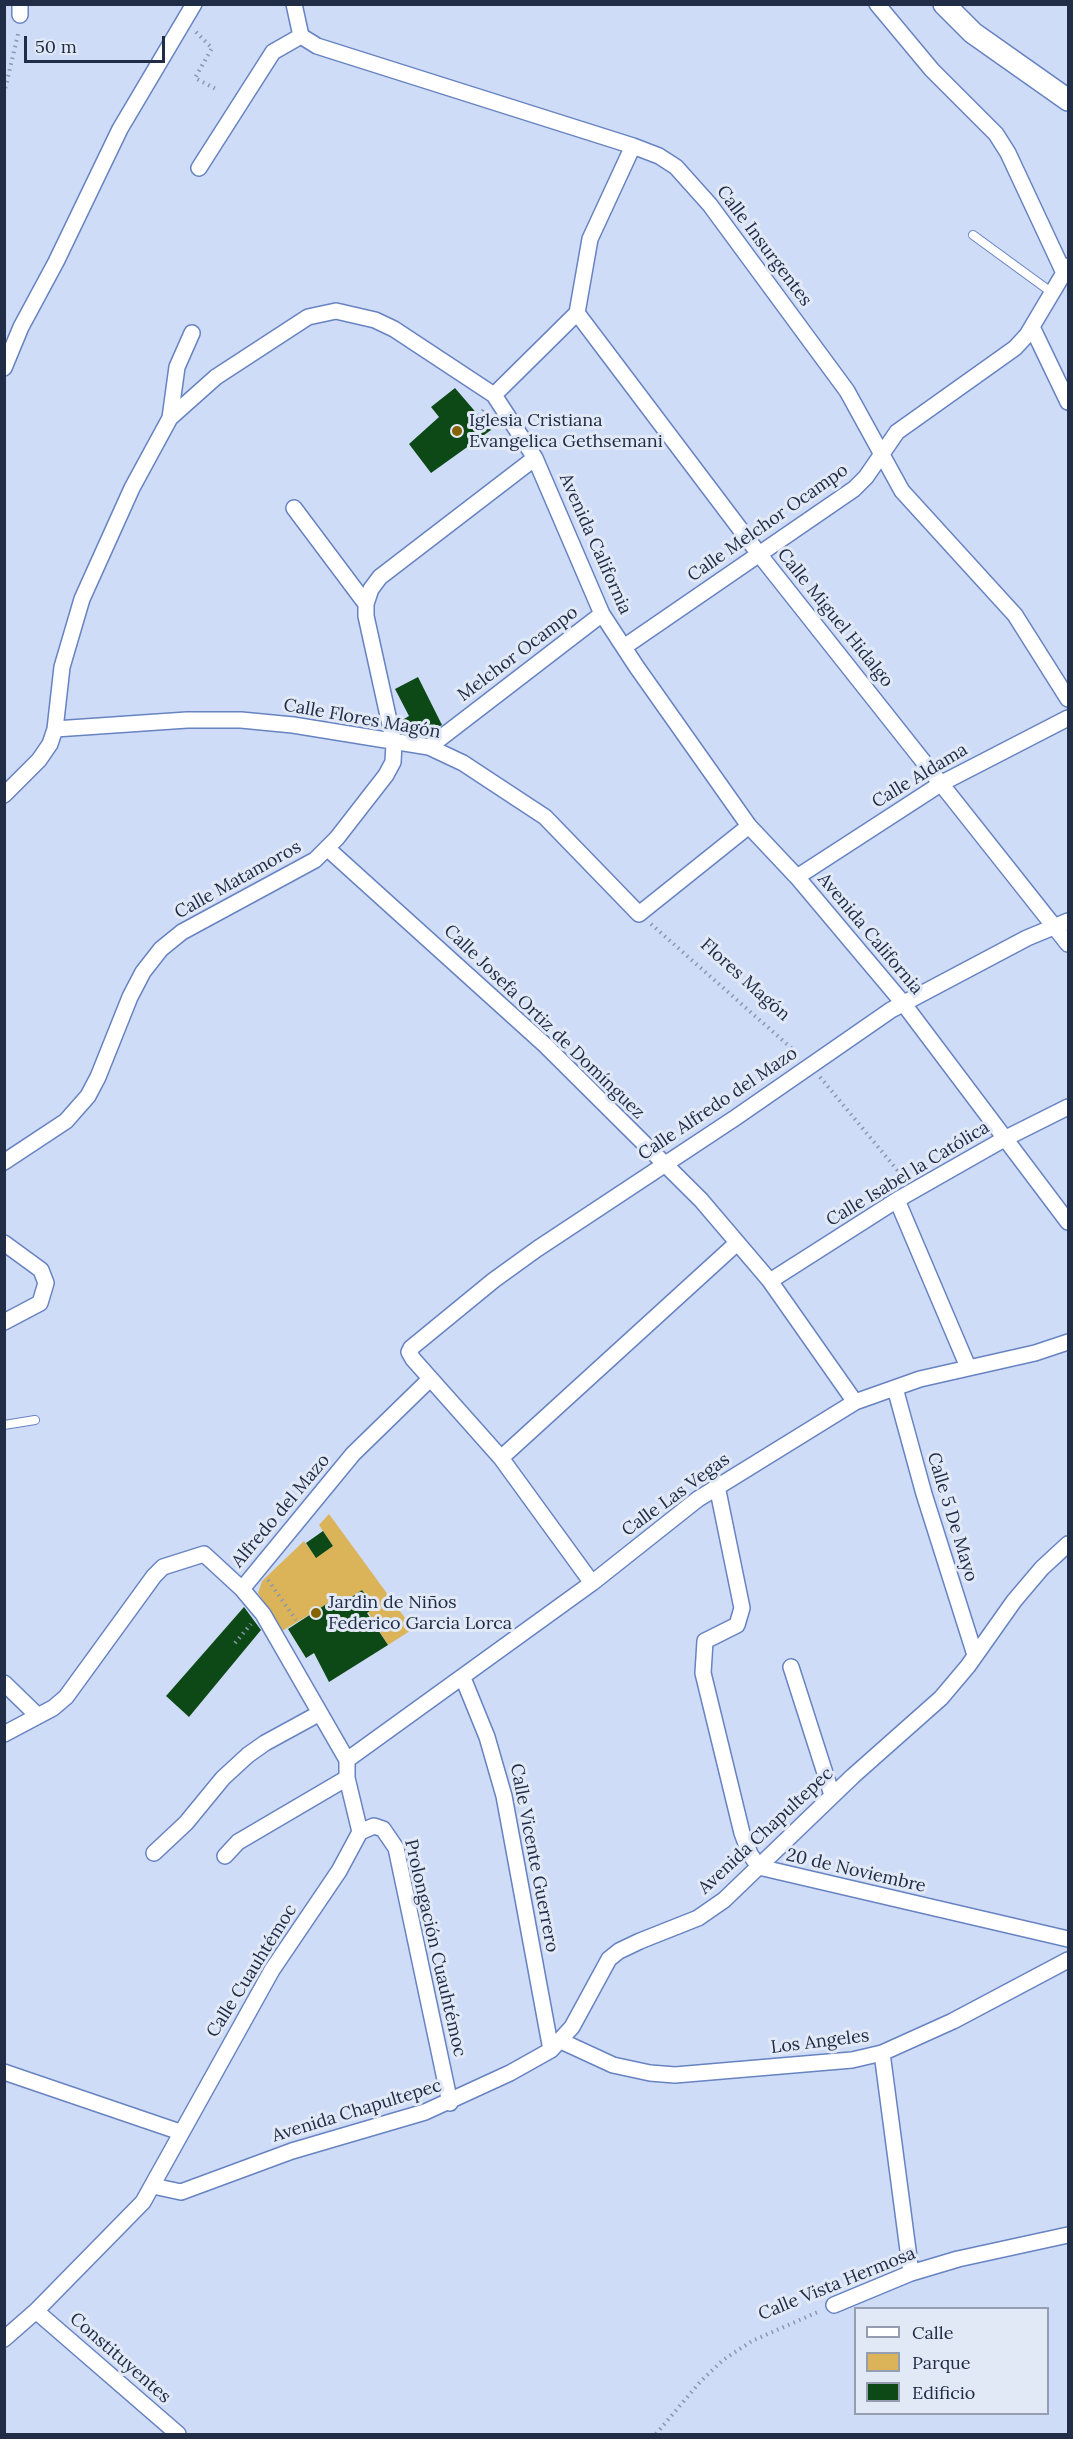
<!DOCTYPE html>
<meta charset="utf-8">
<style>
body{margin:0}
#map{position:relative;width:1073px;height:2439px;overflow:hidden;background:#cfdcf7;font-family:Lora,serif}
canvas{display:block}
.frame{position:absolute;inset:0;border:6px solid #212c46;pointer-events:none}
.legend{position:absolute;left:854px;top:2307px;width:195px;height:108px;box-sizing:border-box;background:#e2e9f6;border:2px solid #959db0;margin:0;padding:8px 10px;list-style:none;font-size:18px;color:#212c46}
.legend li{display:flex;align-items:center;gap:12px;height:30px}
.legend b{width:30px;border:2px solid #959db0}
.scale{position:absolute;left:24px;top:36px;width:141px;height:27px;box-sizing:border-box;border:3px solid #212c46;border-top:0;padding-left:8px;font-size:18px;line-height:21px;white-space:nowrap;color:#212c46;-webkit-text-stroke:4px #e2e9f6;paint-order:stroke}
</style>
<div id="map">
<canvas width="1073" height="2439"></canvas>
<div class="frame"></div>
<ul class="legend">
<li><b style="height:8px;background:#fff"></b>Calle</li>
<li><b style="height:16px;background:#dbb358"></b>Parque</li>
<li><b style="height:16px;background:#0d4916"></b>Edificio</li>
</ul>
<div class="scale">50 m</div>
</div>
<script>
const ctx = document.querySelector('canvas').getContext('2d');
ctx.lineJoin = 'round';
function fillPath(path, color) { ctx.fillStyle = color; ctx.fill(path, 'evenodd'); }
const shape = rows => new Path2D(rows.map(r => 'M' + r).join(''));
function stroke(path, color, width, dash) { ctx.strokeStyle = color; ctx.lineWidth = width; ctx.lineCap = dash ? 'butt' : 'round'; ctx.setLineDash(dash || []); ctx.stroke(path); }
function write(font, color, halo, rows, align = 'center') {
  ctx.font = font + ' Lora,serif'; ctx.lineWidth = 6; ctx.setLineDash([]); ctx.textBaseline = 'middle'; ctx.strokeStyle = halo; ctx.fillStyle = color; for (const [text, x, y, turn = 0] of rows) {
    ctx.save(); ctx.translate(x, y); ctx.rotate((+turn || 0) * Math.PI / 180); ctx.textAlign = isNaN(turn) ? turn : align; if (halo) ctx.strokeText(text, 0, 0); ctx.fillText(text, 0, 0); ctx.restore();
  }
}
const green = shape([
 [329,1514,413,1629,388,1645,368,1612,374,1608,362,1590,333,1609,327,1604,282,1631,258,1593,262,1581,304,1541,316,1557,333,1546,319,1525]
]);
const building = shape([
 [455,388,491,430,431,473,409,444,439,417,431,407],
 [418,677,442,725,422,735,420,732,414,735,403,733,399,722,409,716,395,689],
 [323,1531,333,1546,316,1558,306,1543],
 [362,1590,374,1608,367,1613,388,1645,329,1682,314,1653,306,1658,288,1629,328,1603,332,1610],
 [244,1607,261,1630,189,1717,166,1696]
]);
const path = shape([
 [196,32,212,48,195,78,216,89],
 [4,94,19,30],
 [479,416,485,408],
 [651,924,798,1054],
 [820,1077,903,1177],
 [268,1580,296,1620],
 [235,1643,251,1624],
 [656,2434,700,2382,723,2360,752,2341,820,2311]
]);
const service = shape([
 [973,235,1051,292],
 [4,1425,35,1420]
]);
const minor = shape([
 [20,4,20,15],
 [294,4,301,36,317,46,633,146,659,156,676,167,710,205,847,391,902,491,1015,615,1068,699],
 [877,4,932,70,996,134,1008,153,1064,273],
 [199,168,273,52,301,36],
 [577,313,759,554,1068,944],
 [1032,327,1068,402],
 [4,368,21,327,56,262,120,129,194,4],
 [494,395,577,313,590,239,633,146],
 [170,418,177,367,192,333],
 [294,508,366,604],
 [624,647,854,489,866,477,897,432,1015,348,1027,335,1068,266],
 [55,729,187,720,241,720,293,725,429,747,463,763,545,817,639,914,749,826],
 [429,747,602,614],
 [4,795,39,760,50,744,55,729,62,667,82,599,132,488,170,418,216,377,308,317,336,311,375,320,394,329,494,395,535,458,602,614,636,666,749,826,797,877,903,1003,1068,1222],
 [328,849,545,1045,701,1200,770,1281,855,1402],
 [797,877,942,783,1068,718],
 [4,1162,66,1121,88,1096,98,1077,130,997,143,972,161,949,182,932,315,860,337,838,386,775,393,762,394,743,366,616,366,604,371,589,380,577,535,458],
 [897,1200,968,1367],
 [4,1243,41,1270,46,1283,40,1303,4,1322],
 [770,1281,897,1200,1006,1138,1068,1107],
 [895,1388,924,1494,975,1655],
 [501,1458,737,1243],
 [717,1486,742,1608,737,1625,705,1641,703,1673,742,1833,750,1854,759,1867,1068,1939],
 [592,1583,501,1458,413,1359,409,1352,411,1348,494,1280,537,1249,735,1118,891,1010,1027,938,1068,921],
 [242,1589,353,1454,430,1379],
 [791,1667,832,1795],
 [463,1678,487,1737,504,1796,551,2050],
 [4,1683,38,1716],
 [4,1734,53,1708,66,1697,154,1576,163,1567,204,1554,242,1589,263,1614,347,1760,347,1778,360,1832,339,1871,272,1970,143,2202,36,2311,4,2339],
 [347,1760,592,1583,698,1499,855,1402,920,1379,1035,1353,1068,1342],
 [360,1832,374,1826,383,1829,396,1848,450,2103],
 [154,1853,186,1823,223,1778,248,1755,265,1743,320,1713],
 [225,1856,238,1842,347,1778],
 [561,2041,613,2065,650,2073,675,2075,852,2060,882,2053,953,2021,1068,1960],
 [882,2053,911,2273],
 [4,2072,180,2132],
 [153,2186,181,2192,292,2151,425,2112,510,2073,551,2050,572,2027,609,1959,619,1951,640,1941,698,1918,724,1900,853,1776,941,1698,968,1666,1014,1601,1042,1568,1068,1544],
 [834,2305,911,2273,958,2259,1068,2235],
 [36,2311,178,2434]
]);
const secondary = shape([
 [944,4,973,33,1068,100]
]);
const markers = [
 [457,431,6,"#866400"],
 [316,1613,6,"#866400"]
];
const streetNames = [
 ["Calle Insurgentes",764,246,53],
 ["Calle Melchor Ocampo",768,523,-35],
 ["Avenida California",595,544,66],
 ["Calle Miguel Hidalgo",835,618,51],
 ["Melchor Ocampo",518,654,-37],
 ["Calle Flores Magón",362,719,10],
 ["Calle Aldama",920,776,-31],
 ["Calle Matamoros",238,880,-29],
 ["Avenida California",870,934,50],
 ["Flores Magón",745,980,42],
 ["Calle Josefa Ortiz de Domínguez",544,1022,44],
 ["Calle Alfredo del Mazo",718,1104,-34],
 ["Calle Isabel la Católica",908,1174,-31],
 ["Calle Las Vegas",676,1495,-36],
 ["Alfredo del Mazo",281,1511,-50],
 ["Calle 5 De Mayo",952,1517,73],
 ["Avenida Chapultepec",766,1831,-43],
 ["Calle Vicente Guerrero",534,1858,79],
 ["20 de Noviembre",856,1871,13],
 ["Prolongación Cuauhtémoc",435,1948,77],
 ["Calle Cuauhtémoc",252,1971,-58],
 ["Los Angeles",820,2042,-7],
 ["Avenida Chapultepec",357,2111,-17],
 ["Calle Vista Hermosa",837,2284,-22],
 ["Constituyentes",120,2358,41]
];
const poiNames = [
 ["Iglesia Cristiana",469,421],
 ["Evangelica Gethsemani",469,442],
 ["Jardin de Niños",328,1603],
 ["Federico Garcia Lorca",328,1624]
];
fillPath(green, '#dbb358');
fillPath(building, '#0d4916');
stroke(service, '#6783c1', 10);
stroke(minor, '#6783c1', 18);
stroke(secondary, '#6783c1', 24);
stroke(path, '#8b97b1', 4, [1.5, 4.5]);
stroke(service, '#fff', 8);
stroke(minor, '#fff', 15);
stroke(secondary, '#fff', 21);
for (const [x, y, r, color] of markers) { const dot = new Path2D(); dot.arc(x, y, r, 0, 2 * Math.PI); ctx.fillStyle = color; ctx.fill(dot); stroke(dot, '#e2e9f6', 2); }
write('18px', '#212c46', '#e2e9f6', streetNames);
write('18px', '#212c46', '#e2e9f6', poiNames, 'left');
</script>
